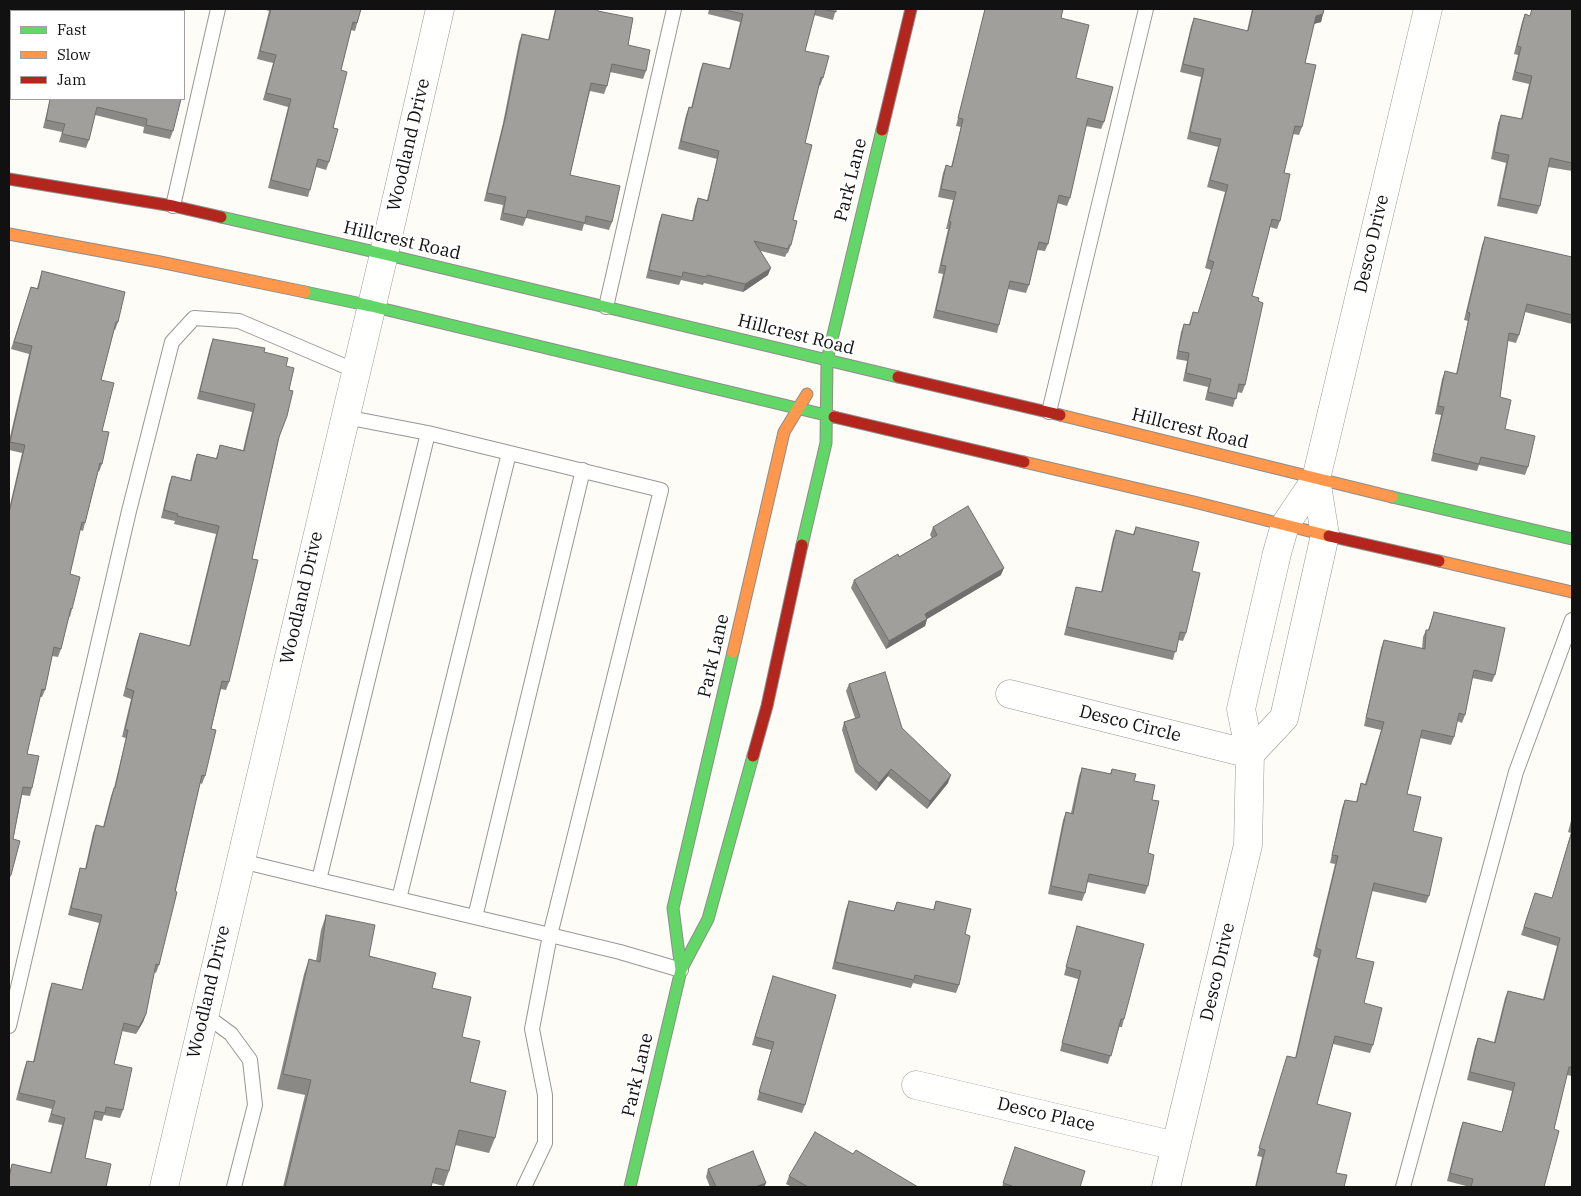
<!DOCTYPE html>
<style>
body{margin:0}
#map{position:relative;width:1581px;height:1196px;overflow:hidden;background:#fdfcf7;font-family:"IBM Plex Serif",serif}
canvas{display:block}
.frame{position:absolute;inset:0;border:10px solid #111;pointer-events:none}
.legend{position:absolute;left:10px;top:10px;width:175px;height:90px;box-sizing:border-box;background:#fff;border:1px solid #a0a0a0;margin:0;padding:6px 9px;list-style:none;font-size:15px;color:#111}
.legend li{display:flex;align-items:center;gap:10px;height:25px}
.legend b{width:25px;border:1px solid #a0a0a0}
</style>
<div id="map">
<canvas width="1581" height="1196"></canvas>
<div class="frame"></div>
<ul class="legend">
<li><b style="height:6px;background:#63d668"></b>Fast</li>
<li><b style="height:6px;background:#ff974d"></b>Slow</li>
<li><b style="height:6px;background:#b3261e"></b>Jam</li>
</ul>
</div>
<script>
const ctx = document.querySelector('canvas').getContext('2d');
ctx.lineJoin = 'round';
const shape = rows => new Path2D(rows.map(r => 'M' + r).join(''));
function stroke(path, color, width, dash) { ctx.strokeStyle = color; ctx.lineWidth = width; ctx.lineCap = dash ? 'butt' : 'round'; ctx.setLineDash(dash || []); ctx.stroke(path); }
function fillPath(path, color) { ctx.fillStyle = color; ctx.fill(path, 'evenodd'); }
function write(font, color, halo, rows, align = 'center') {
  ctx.font = font + ' "IBM Plex Serif",serif'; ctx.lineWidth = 5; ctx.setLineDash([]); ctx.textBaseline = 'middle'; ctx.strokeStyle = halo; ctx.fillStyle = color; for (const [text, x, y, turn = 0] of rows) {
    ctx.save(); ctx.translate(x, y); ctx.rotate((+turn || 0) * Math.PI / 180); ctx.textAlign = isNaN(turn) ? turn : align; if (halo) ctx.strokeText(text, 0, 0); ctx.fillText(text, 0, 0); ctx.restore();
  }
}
const lane = shape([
 [173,206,218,9],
 [606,307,674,9],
 [1049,412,1146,9],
 [345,417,428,433],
 [428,433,661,490,550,935,319,880,428,433],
 [241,861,319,880],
 [399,899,509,453],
 [475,917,583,470],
 [204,1014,231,1034,250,1060,255,1105,234,1187],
 [9,1026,129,511,172,342,194,318,239,321,356,371],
 [524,1187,545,1143,545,1095,532,1029,550,935,620,952,681,970],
 [1403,1187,1516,772,1572,620]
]);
const street = shape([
 [1010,694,1250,754],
 [1250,754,1284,718,1325,535,1316,479],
 [916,1085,1176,1146],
 [164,1187,384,254,440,9],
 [1166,1187,1248,845,1250,754,1241,709,1277,553,1285,525,1316,479,1428,9]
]);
const fast = shape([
 [221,217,384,254,898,377],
 [305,292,371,306,834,417],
 [1392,497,1572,539],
 [802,545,826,443,827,360,882,130],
 [681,970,673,908,733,652],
 [630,1187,681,970,708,919,753,756]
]);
const slow = shape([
 [9,234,160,262,305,292],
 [1060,415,1392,497],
 [1024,462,1194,502,1329,536],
 [1439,561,1572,592],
 [733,652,784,432,807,394]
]);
const jam = shape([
 [882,130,911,9],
 [9,179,173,206,221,217],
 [898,377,1060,415],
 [834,417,1024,462],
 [1329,536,1439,561],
 [753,756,767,706,802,545]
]);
const wall = shape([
 [267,9,361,9,355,31,351,30,341,70,329,162,326,170,316,167,308,197,268,188,288,107,263,100,273,63,257,59,269,11,266,10],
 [555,9,598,9,598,11,628,45,646,71,643,79,610,72,607,86,604,94,590,91,570,175,612,222,609,230,584,224,582,231,526,218,523,226,500,220,503,205,484,201,503,123,519,42,522,34,548,40],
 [709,9,836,9,833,20,814,15,805,51,823,78,820,86,819,85,805,143,793,220,791,245,788,253,787,253,785,257,761,251,768,275,743,292,704,283,703,285,681,280,679,285,646,278,659,222,662,214,692,221,695,206,698,198,707,200,717,159,678,149,686,115,689,107,691,108,700,71,703,63,729,69,740,22,708,14],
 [985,9,1063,9,1061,18,1076,78,1104,122,1101,129,1086,126,1070,198,1067,206,1057,203,1048,244,1045,251,1037,250,1029,285,1026,293,1008,289,997,333,933,318,943,274,938,273,948,229,946,229,953,200,938,197,943,173,946,165,951,167,961,127,956,126],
 [1252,9,1324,9,1321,22,1314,24,1305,63,1302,127,1299,135,1293,134,1284,173,1280,221,1277,229,1270,227,1252,296,1245,385,1242,393,1237,392,1233,407,1205,400,1208,387,1183,381,1187,361,1176,359,1181,332,1184,324,1189,324,1193,312,1198,313,1211,270,1205,268,1225,192,1207,187,1218,147,1187,139,1201,77,1180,72,1191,26,1194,18,1247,31],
 [1572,9,1572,171,1548,167,1540,206,1537,214,1497,206,1506,163,1491,159,1498,123,1501,115,1521,119,1529,84,1512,80,1518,55,1514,54,1522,22,1525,14,1530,16],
 [50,99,181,99,173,131,170,139,143,133,144,127,95,115,89,140,86,148,59,142,62,132,43,128],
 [1485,237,1571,257,1572,251,1572,324,1525,312,1519,335,1516,343,1508,341,1500,397,1505,429,1528,467,1525,475,1479,465,1477,471,1431,461,1441,415,1435,414,1442,379,1445,371,1456,374,1468,321,1464,320,1482,245],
 [42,271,118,322,115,330,114,330,101,380,102,464,99,472,98,471,83,531,80,530,70,574,72,609,70,617,69,616,61,649,58,657,52,656,45,690,42,697,40,697,27,754,32,788,30,796,22,795,13,839,11,875,9,881,9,509,22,453,9,450,9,441,29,354,11,349,31,287,37,288],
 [213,339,264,352,286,366,289,390,279,438,252,559,229,682,226,690,221,689,211,729,205,776,202,784,200,783,159,965,156,973,154,972,146,1014,143,1022,136,1034,122,1031,114,1064,123,1110,120,1118,104,1115,102,1121,93,1119,85,1158,111,1164,9,1187,9,1173,12,1164,50,1173,62,1125,48,1122,52,1109,16,1100,24,1069,27,1061,33,1062,49,991,52,983,82,990,86,972,99,923,68,915,78,875,80,868,85,869,93,833,96,825,103,827,111,796,114,788,126,738,122,737,131,699,123,696,137,641,140,633,189,646,216,534,174,524,175,521,161,518,169,484,172,476,190,480,194,462,197,454,216,458,220,445,243,450,252,412,197,399,210,347],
 [933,527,1001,575,927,619,925,626,886,649,851,588,854,580,899,557,932,538,930,535],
 [1136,527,1192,571,1186,633,1183,641,1178,640,1173,660,1064,635,1074,594,1076,587,1101,592,1113,538,1116,530,1133,534],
 [1434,612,1495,675,1492,682,1472,678,1465,715,1462,723,1457,721,1454,737,1451,745,1420,738,1407,794,1413,831,1429,896,1426,903,1372,891,1356,958,1364,1003,1373,1045,1370,1053,1333,1044,1317,1104,1336,1173,1344,1187,1255,1187,1262,1157,1257,1156,1287,1056,1295,1058,1318,958,1313,956,1335,864,1330,863,1342,808,1345,800,1356,802,1361,783,1365,784,1381,730,1364,726,1381,648,1384,640,1422,649,1423,637,1426,630,1428,630],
 [849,684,902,728,948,783,927,809,888,776,876,791,855,772,842,730,844,722,855,718,846,691],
 [1082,768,1110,774,1112,769,1134,781,1152,800,1148,853,1148,886,1145,894,1087,882,1085,893,1082,901,1048,894,1063,820,1066,812,1071,813,1079,776],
 [1572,817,1572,1076,1567,1075,1554,1129,1544,1187,1470,1187,1447,1181,1460,1130,1463,1122,1502,1132,1512,1091,1467,1080,1475,1046,1478,1038,1494,1042,1505,998,1508,991,1543,999,1557,946,1521,935,1535,893,1552,898,1571,833,1568,832],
 [849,901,894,911,897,902,933,910,936,901,965,934,959,985,956,993,913,983,911,988,832,969,846,909],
 [326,915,369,956,432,988,462,1037,470,1082,495,1138,489,1153,455,1145,449,1171,444,1186,432,1183,431,1187,283,1187,305,1095,277,1089,304,974,309,959,316,961,321,930],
 [1077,926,1124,1019,1122,1027,1119,1027,1108,1064,1060,1051,1078,979,1064,975],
 [773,976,805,1105,802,1113,757,1100,771,1050,752,1045],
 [1015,1147,1080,1187,1002,1187],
 [853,1154,918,1187,792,1187,786,1184,789,1176],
 [708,1169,766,1183,764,1187,710,1187,706,1177]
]);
const shadedWall = shape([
 [1323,14,1321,22,1313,24,1316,16],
 [771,268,768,275,743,292,745,284],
 [1004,568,1001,575,927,619,925,626,886,649,889,641,925,614],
 [891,769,888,776,876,791,879,783],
 [951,775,948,783,927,809,930,801],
 [146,1014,143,1022,136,1034,139,1027],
 [766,1183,764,1187,755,1187]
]);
const building = shape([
 [75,9,156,9,155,11,74,11,75,9],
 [271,9,361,9,357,23,353,22,341,70,347,72,333,128,338,129,329,162,318,159,310,190,271,180,291,99,266,93,276,55,260,51,271,9],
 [556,9,598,9,598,11,633,18,628,45,650,50,646,71,612,64,607,86,591,83,570,175,620,186,612,222,586,216,585,223,528,210,526,218,503,213,506,197,487,193,506,115,522,34,549,40,556,9],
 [720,9,816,9,805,51,829,56,823,78,821,77,805,143,812,145,793,220,797,221,791,245,789,245,788,249,754,241,771,268,745,284,707,275,706,277,683,272,682,277,649,270,662,214,693,221,698,198,708,201,719,151,681,141,689,107,692,108,703,63,730,69,743,14,720,9],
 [823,9,836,9,836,12,823,9],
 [985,9,1063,9,1061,18,1089,25,1076,78,1113,87,1104,122,1088,118,1070,198,1059,195,1048,244,1039,242,1029,285,1010,281,999,325,936,310,946,266,941,265,951,222,949,221,956,192,941,189,946,165,952,167,963,119,958,118,985,9],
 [1253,9,1324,9,1323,14,1316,16,1305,63,1316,65,1302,127,1295,126,1284,173,1290,174,1280,221,1272,219,1252,296,1259,298,1258,301,1263,303,1245,385,1239,384,1236,399,1208,392,1211,379,1186,373,1189,353,1178,351,1184,324,1190,325,1193,312,1198,313,1214,262,1208,260,1228,185,1210,180,1221,139,1190,132,1204,69,1183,64,1194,18,1248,31,1253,9],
 [1532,9,1572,9,1572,163,1550,158,1540,206,1500,198,1509,155,1494,152,1501,115,1522,119,1532,76,1515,72,1521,47,1517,46,1525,14,1530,16,1532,9],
 [50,99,181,99,173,131,146,125,147,119,97,107,89,140,62,134,65,124,46,120,50,99],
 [1485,237,1572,257,1572,255,1572,315,1527,304,1519,335,1509,333,1500,397,1511,400,1505,429,1535,436,1528,467,1481,457,1479,464,1433,453,1444,407,1438,406,1445,371,1457,374,1470,313,1467,312,1485,237],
 [42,271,125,292,118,322,116,322,101,380,114,383,102,431,109,432,102,464,100,463,85,523,82,522,70,574,80,577,72,609,71,608,61,649,54,647,45,690,42,689,27,754,39,756,32,788,23,787,13,839,20,841,11,875,9,875,9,513,25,445,10,442,32,346,14,342,31,287,38,289,42,271],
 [213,339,265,348,264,352,288,358,286,366,294,368,289,390,293,391,287,416,279,437,252,559,258,560,238,645,229,682,222,681,211,729,216,730,205,776,202,775,175,891,177,892,159,965,156,964,146,1014,139,1027,124,1023,114,1064,132,1068,123,1110,106,1107,105,1113,95,1111,85,1158,111,1164,106,1187,9,1187,9,1178,12,1164,51,1173,65,1118,51,1114,55,1101,19,1093,27,1061,34,1062,52,983,82,990,89,964,102,915,71,908,80,868,86,869,96,825,104,827,114,788,115,788,128,730,125,730,134,691,126,688,140,633,190,646,219,526,177,516,178,514,164,510,172,476,191,481,197,454,217,459,220,445,244,451,255,404,200,391,213,339],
 [968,506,1004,568,925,614,927,619,889,641,854,580,898,554,899,557,937,535,933,527,968,506],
 [1136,527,1199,542,1192,571,1200,573,1186,633,1180,632,1176,652,1067,627,1076,587,1102,592,1116,530,1134,535,1136,527],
 [1434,612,1505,628,1495,675,1474,670,1465,715,1459,713,1454,737,1422,730,1407,794,1421,797,1413,831,1442,838,1429,896,1374,883,1356,958,1374,962,1364,1003,1382,1008,1373,1045,1335,1036,1317,1104,1351,1113,1336,1173,1347,1175,1344,1187,1256,1187,1265,1150,1259,1148,1287,1056,1296,1058,1321,950,1316,948,1338,856,1332,855,1345,800,1357,802,1361,783,1366,785,1384,722,1366,718,1384,640,1425,649,1426,630,1429,630,1434,612],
 [885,672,902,728,951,775,930,801,891,769,879,783,858,764,844,722,860,717,849,684,885,672],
 [1082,768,1111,774,1112,769,1136,774,1134,781,1155,785,1152,800,1159,801,1148,853,1154,855,1148,886,1089,874,1085,893,1051,886,1066,812,1073,814,1082,768],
 [1572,831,1572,1067,1569,1067,1554,1129,1559,1131,1544,1187,1471,1187,1473,1179,1450,1173,1463,1122,1502,1132,1515,1083,1470,1072,1478,1038,1495,1043,1508,991,1544,1000,1560,938,1524,927,1535,893,1552,898,1572,831],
 [849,901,894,911,897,902,934,910,936,901,971,909,965,934,970,936,959,985,915,975,914,980,835,962,849,901],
 [326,915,375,925,369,956,436,973,432,988,471,997,462,1037,480,1041,470,1082,506,1091,495,1138,459,1130,449,1171,436,1168,431,1187,285,1187,311,1080,283,1074,309,959,320,962,326,915],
 [1077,926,1144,944,1124,1019,1121,1019,1111,1056,1062,1043,1081,971,1066,967,1077,926],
 [773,976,836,995,805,1105,759,1092,774,1042,755,1037,773,976],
 [815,1132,853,1154,856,1150,918,1187,808,1187,789,1176,815,1132],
 [1015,1147,1085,1171,1080,1187,1012,1187,1012,1186,1003,1183,1015,1147],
 [753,1151,766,1183,755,1187,716,1187,708,1169,753,1151]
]);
const streetNames = [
 ["Woodland Drive",409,145,-77],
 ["Park Lane",851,180,-76],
 ["Hillcrest Road",402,241,13],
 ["Desco Drive",1372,244,-77],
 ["Hillcrest Road",796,335,14],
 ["Hillcrest Road",1190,429,14],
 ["Woodland Drive",302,598,-77],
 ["Park Lane",714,656,-77],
 ["Desco Circle",1130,724,14],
 ["Desco Drive",1218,972,-77],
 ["Woodland Drive",209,992,-77],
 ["Park Lane",638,1075,-77],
 ["Desco Place",1046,1115,13]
];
stroke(lane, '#979795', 16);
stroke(street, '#979795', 29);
stroke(fast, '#8e8d8b', 13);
stroke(slow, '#8e8d8b', 13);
stroke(jam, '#8e8d8b', 13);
stroke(lane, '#fffffe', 14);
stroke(street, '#fffffe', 28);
stroke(fast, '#63d668', 11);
stroke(slow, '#ff974d', 11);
stroke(jam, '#b3261e', 11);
fillPath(wall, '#8a8986');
fillPath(shadedWall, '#716f6d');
fillPath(building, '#a19f9c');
stroke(building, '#716f6d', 1);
write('18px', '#111', '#fff', streetNames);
</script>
